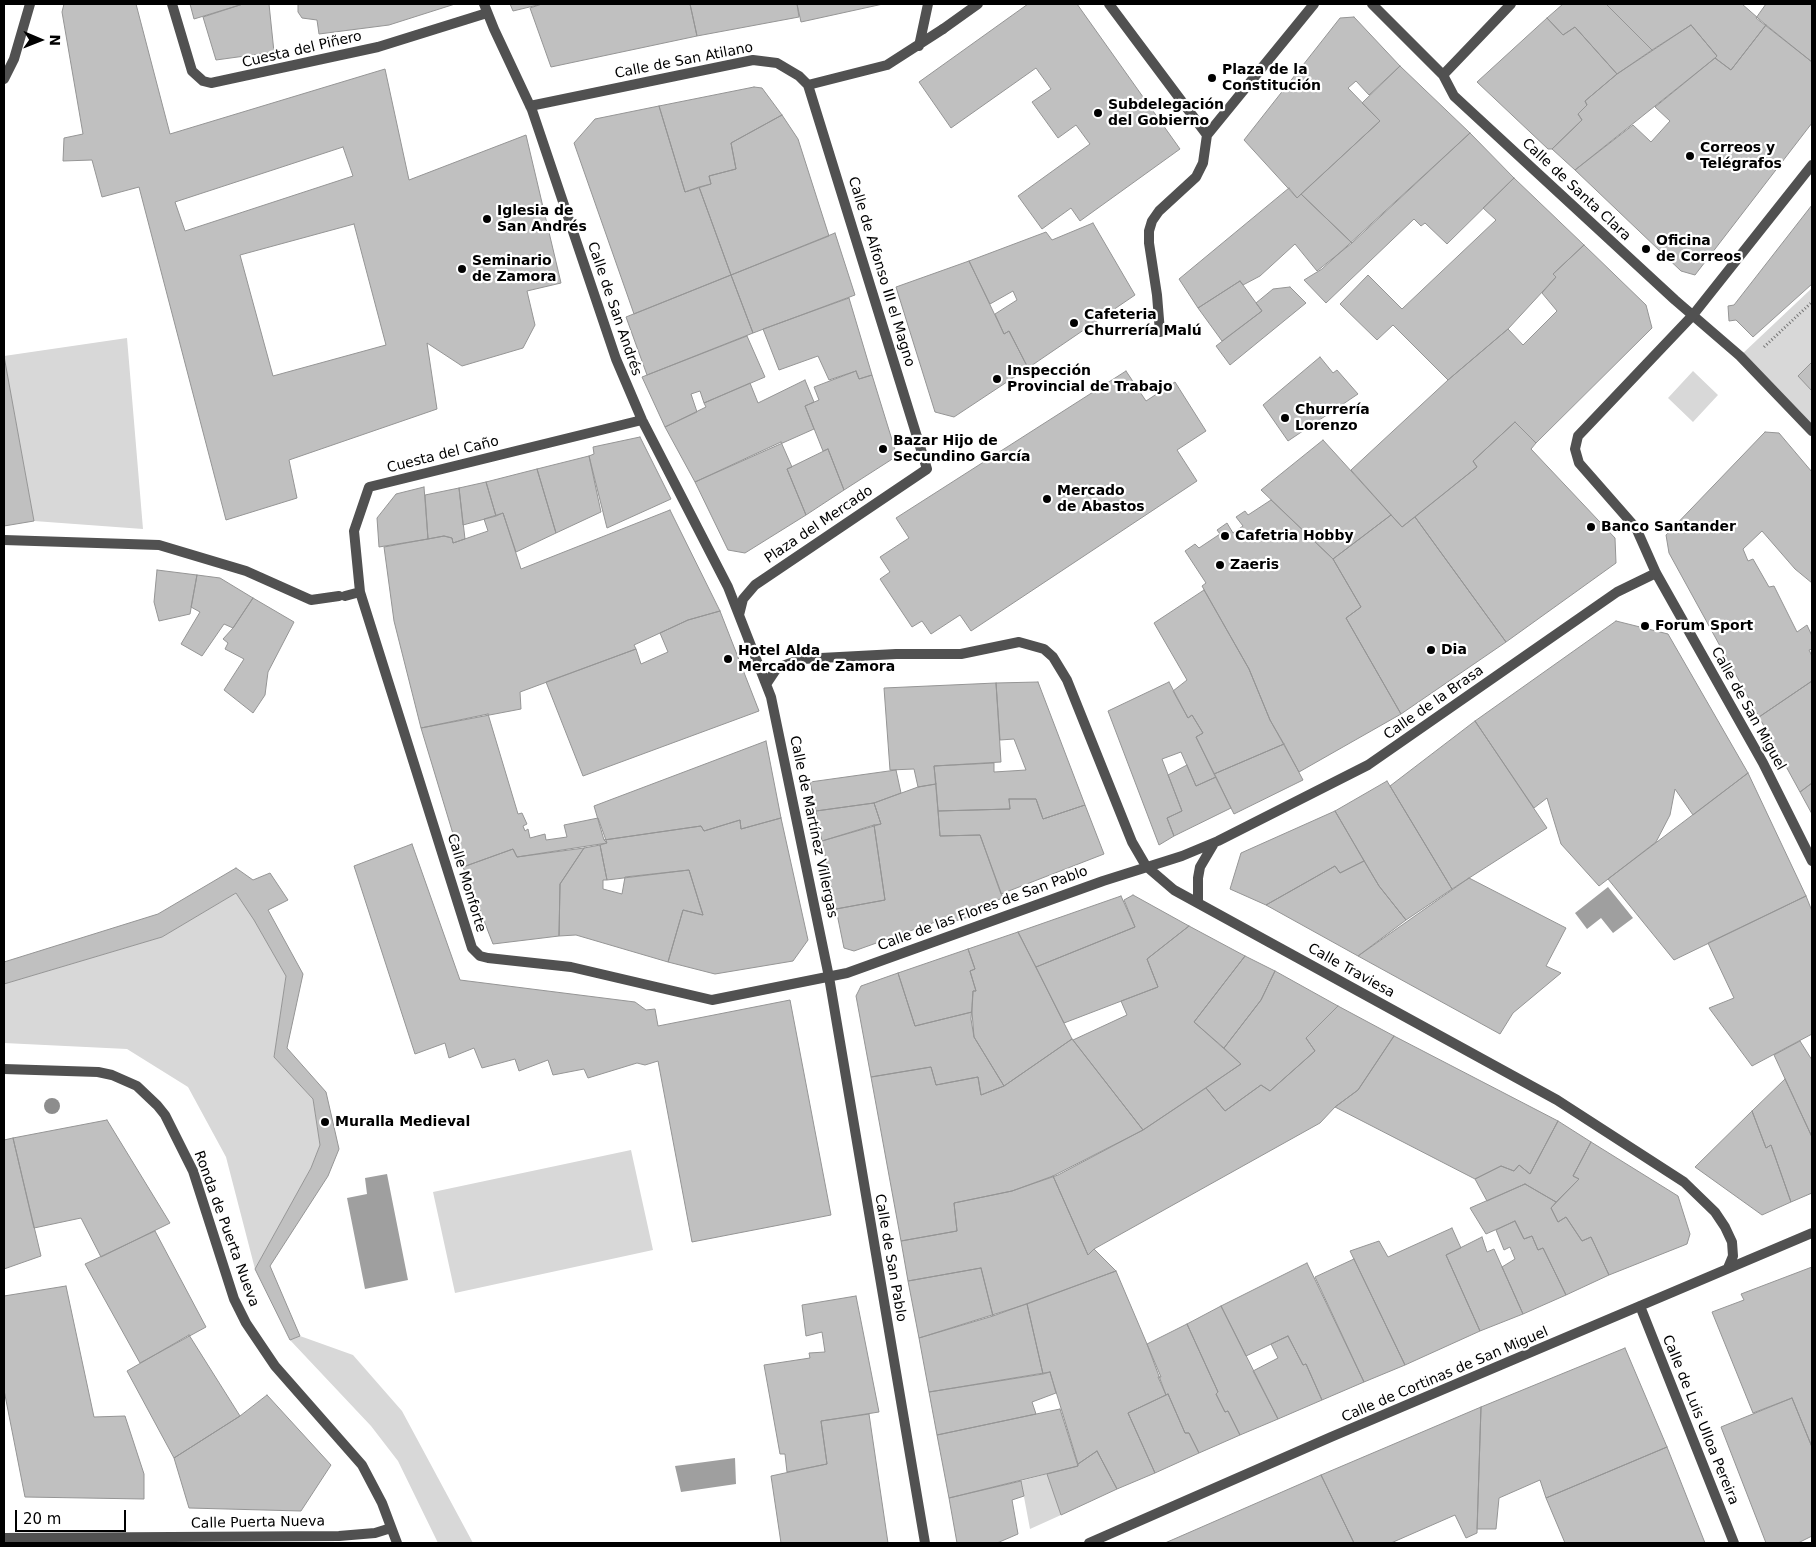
<!DOCTYPE html>
<meta charset="utf-8">
<style>
body{margin:0}
#map{position:relative;width:1816px;height:1547px;overflow:hidden;background:#fff;font-family:"DejaVu Sans",sans-serif}
canvas{display:block}
.frame{position:absolute;inset:0;border:5px solid #000;pointer-events:none}
.north{position:absolute;left:15px;top:15px;width:50px;height:50px;-webkit-text-stroke:4px #fff;paint-order:stroke;rotate:91deg;font-size:14px;font-weight:700;line-height:20px;text-align:center;color:#000}
.north::after{content:'';display:block;margin:auto;width:18px;height:22px;background:#000;clip-path:polygon(50% 0,100% 100%,50% 72%,0 100%)}
.scale{position:absolute;left:15px;top:1510px;width:111px;height:22px;box-sizing:border-box;border:2px solid #000;border-top:0;padding-left:6px;font-size:15px;line-height:18px;white-space:nowrap;color:#000;-webkit-text-stroke:4px #fff;paint-order:stroke}
</style>
<div id="map">
<canvas width="1816" height="1547"></canvas>
<div class="frame"></div>
<div class="north">N</div>
<div class="scale">20 m</div>
</div>
<script>
const ctx = document.querySelector('canvas').getContext('2d');
ctx.lineJoin = 'round';
function fillPath(path, color) { ctx.fillStyle = color; ctx.fill(path, 'evenodd'); }
const shape = rows => new Path2D(rows.map(r => 'M' + r).join(''));
function stroke(path, color, width, dash) { ctx.strokeStyle = color; ctx.lineWidth = width; ctx.lineCap = dash ? 'butt' : 'round'; ctx.setLineDash(dash || []); ctx.stroke(path); }
function write(font, color, halo, rows, align = 'center') {
  ctx.font = font + ' "DejaVu Sans",sans-serif'; ctx.lineWidth = 4.5; ctx.setLineDash([]); ctx.textBaseline = 'middle'; ctx.strokeStyle = halo; ctx.fillStyle = color; for (const [text, x, y, turn = 0] of rows) {
    ctx.save(); ctx.translate(x, y); ctx.rotate((+turn || 0) * Math.PI / 180); ctx.textAlign = isNaN(turn) ? turn : align; if (halo) ctx.strokeText(text, 0, 0); ctx.fillText(text, 0, 0); ctx.restore();
  }
}
const green = shape([
 [1812,288,1812,431,1740,356],
 [127,338,143,529,34,521,4,356],
 [1693,371,1718,395,1693,422,1668,398],
 [236,893,254,920,286,976,274,1057,313,1099,320,1145,311,1168,255,1269,226,1157,188,1087,127,1049,4,1043,4,984,162,937],
 [631,1150,653,1250,455,1293,433,1192],
 [300,1336,353,1355,402,1411,473,1543,438,1543,398,1461,371,1426,290,1340],
 [1047,1474,1061,1515,1030,1529,1021,1481]
]);
const water = shape([
 [1608,887,1633,918,1613,933,1601,918,1587,929,1575,913],
 [387,1174,408,1280,365,1289,347,1198,367,1194,365,1178],
 [735,1458,736,1484,681,1492,675,1466]
]);
const building = shape([
 [64,4,136,4,170,134,385,69,409,180,526,135,561,283,527,291,535,325,523,348,462,366,427,343,437,409,289,460,297,498,226,520,139,187,102,197,92,160,63,161,64,138,83,134,62,12,64,4],
 [343,147,353,176,185,231,175,202,343,147],
 [354,224,386,345,273,376,240,255,354,224],
 [190,4,243,4,194,19,190,4],
 [243,4,269,4,274,52,216,60,203,17,243,4],
 [298,4,455,4,389,25,319,34,317,20,302,18,298,12,298,4],
 [510,4,542,4,513,11,510,4],
 [542,4,690,4,697,36,551,67,530,8,542,4],
 [690,4,797,4,799,17,697,36,690,4],
 [797,4,883,4,801,22,797,4],
 [1028,4,1077,4,1180,149,1080,221,1071,208,1042,229,1018,196,1090,144,1076,125,1058,138,1032,102,1051,89,1036,68,951,128,919,82,1028,4],
 [1563,4,1606,4,1652,50,1617,74,1575,27,1563,35,1547,18,1563,4],
 [1606,4,1742,4,1766,25,1731,70,1715,58,1717,56,1691,25,1652,50,1606,4],
 [1766,4,1812,4,1812,62,1756,18,1766,4],
 [1354,17,1400,66,1369,95,1356,81,1348,88,1380,121,1297,198,1244,140,1340,18,1354,17],
 [1547,18,1563,35,1575,27,1617,74,1585,101,1587,105,1578,114,1582,120,1552,149,1548,149,1477,82,1547,18],
 [1691,25,1717,56,1715,58,1575,170,1552,149,1582,120,1578,114,1587,105,1585,101,1617,74,1691,25],
 [1766,25,1812,62,1812,123,1695,275,1681,271,1575,170,1633,125,1651,142,1670,121,1655,107,1715,58,1731,70,1766,25],
 [1400,66,1470,133,1352,243,1301,194,1380,121,1362,103,1400,66],
 [754,87,762,88,782,115,731,143,736,169,709,176,711,184,685,192,659,106,754,87],
 [659,106,685,192,699,187,731,275,634,314,574,143,595,119,659,106],
 [782,115,798,139,829,236,731,275,699,187,711,184,709,176,736,169,731,143,782,115],
 [1470,133,1514,178,1447,244,1425,223,1421,226,1414,219,1326,303,1304,280,1322,269,1470,133],
 [1514,178,1584,245,1553,274,1556,277,1508,329,1448,380,1393,325,1377,340,1340,304,1368,275,1402,309,1496,220,1483,208,1514,178],
 [1289,188,1297,198,1301,194,1352,243,1317,271,1295,244,1260,276,1243,285,1240,281,1198,308,1179,279,1289,188],
 [1812,205,1812,284,1753,337,1736,320,1729,321,1728,306,1734,305,1812,205],
 [1093,223,1135,295,1028,368,1009,331,1004,334,995,314,1017,300,1013,291,990,304,969,261,1046,232,1052,240,1093,223],
 [835,233,855,295,753,333,731,275,835,233],
 [1584,245,1646,305,1652,328,1536,443,1515,422,1473,461,1477,467,1402,527,1351,470,1448,380,1508,329,1523,345,1557,311,1542,293,1556,277,1553,274,1584,245],
 [969,261,1004,334,1009,331,1028,368,954,417,935,412,896,287,969,261],
 [731,275,753,333,647,375,626,317,731,275],
 [1240,281,1262,311,1222,341,1198,308,1240,281],
 [1290,287,1306,303,1230,365,1216,346,1262,311,1256,303,1273,289,1290,287],
 [849,298,872,375,859,379,856,371,829,380,818,356,779,370,763,329,849,298],
 [747,336,765,377,704,403,700,391,691,394,697,412,665,427,642,377,747,336],
 [4,356,34,521,4,526,4,356],
 [1320,357,1333,373,1337,370,1358,394,1288,441,1263,405,1320,357],
 [1812,362,1812,391,1798,376,1812,362],
 [856,371,859,379,872,375,897,456,844,490,828,449,823,451,805,406,819,400,814,387,856,371],
 [1126,371,1146,401,1175,382,1206,431,1177,450,1197,481,971,631,960,615,931,634,922,621,912,627,880,579,890,572,880,557,909,538,896,518,1126,371],
 [805,380,814,402,805,406,814,429,695,482,665,427,706,407,704,403,750,383,758,403,805,380],
 [1515,422,1536,443,1531,449,1615,538,1616,563,1506,642,1415,517,1477,467,1473,461,1515,422],
 [1765,432,1779,433,1812,472,1812,583,1795,569,1762,531,1743,549,1748,561,1753,559,1769,587,1774,586,1797,632,1807,625,1812,636,1812,649,1809,650,1812,656,1812,681,1759,717,1669,553,1666,535,1765,432],
 [640,437,671,499,607,528,589,456,594,454,593,447,640,437],
 [1323,440,1391,515,1333,559,1261,490,1323,440],
 [781,442,792,467,787,469,806,515,745,553,728,550,695,482,781,442],
 [828,449,844,490,806,515,787,469,828,449],
 [589,456,601,512,556,533,537,469,589,456],
 [537,469,556,533,516,552,503,513,496,516,486,482,537,469],
 [486,482,496,516,463,525,459,488,486,482],
 [424,487,428,539,379,547,377,518,396,494,424,487],
 [459,488,465,539,453,543,452,538,444,536,428,539,425,495,459,488],
 [1271,500,1333,559,1361,607,1346,618,1401,714,1299,772,1270,720,1249,669,1202,586,1206,583,1185,551,1195,544,1199,548,1220,534,1217,530,1227,523,1233,533,1243,526,1236,517,1245,511,1248,515,1271,500],
 [670,510,720,611,688,620,660,633,634,645,636,649,520,692,521,709,421,728,394,621,384,547,444,536,452,538,453,543,488,531,484,519,503,513,521,569,670,510],
 [1391,515,1402,527,1415,517,1506,642,1401,714,1346,618,1361,607,1333,559,1391,515],
 [157,570,197,575,190,614,159,621,154,602,157,570],
 [197,575,220,578,253,598,233,628,224,624,202,656,181,644,200,612,191,607,197,575],
 [1204,590,1249,669,1270,720,1284,744,1214,774,1196,737,1203,733,1192,715,1188,718,1173,691,1187,680,1154,623,1204,590],
 [253,598,294,622,268,672,265,695,253,713,224,690,244,659,225,649,228,643,223,639,233,628,253,598],
 [720,611,759,711,583,776,546,682,636,649,641,664,668,652,660,633,688,620,720,611],
 [1616,621,1668,634,1748,773,1693,815,1675,789,1670,815,1656,842,1599,886,1561,844,1547,798,1534,808,1475,721,1616,621],
 [1812,681,1812,783,1800,792,1759,717,1812,681],
 [1038,682,1085,805,1043,819,1036,799,1009,799,1010,809,938,811,934,766,994,763,994,772,1026,770,1014,739,1000,740,996,683,1038,682],
 [1169,682,1188,718,1192,715,1203,733,1196,737,1216,777,1196,786,1181,752,1162,759,1182,811,1167,818,1174,836,1159,845,1108,711,1169,682],
 [996,683,1001,762,934,766,936,784,918,787,914,769,890,770,884,688,996,683],
 [488,714,518,814,522,813,527,824,523,826,525,831,528,829,530,838,545,834,546,840,567,837,564,825,598,818,607,843,517,857,513,849,463,867,421,728,488,714],
 [1475,721,1547,828,1452,889,1390,786,1475,721],
 [766,741,781,818,741,829,740,820,704,831,701,826,604,840,594,806,766,741],
 [1284,744,1303,780,1234,814,1214,774,1284,744],
 [1187,765,1196,786,1216,777,1231,808,1174,836,1167,818,1182,811,1168,775,1187,765],
 [896,770,901,793,874,803,816,811,810,782,896,770],
 [1748,773,1806,896,1674,960,1608,879,1748,773],
 [1387,781,1452,889,1406,920,1379,886,1335,811,1387,781],
 [1812,783,1812,814,1800,792,1812,783],
 [936,784,940,836,980,835,1003,898,978,907,979,914,955,921,952,916,854,951,844,948,836,909,885,900,874,825,881,824,874,803,918,787,936,784],
 [1009,799,1036,799,1043,819,1085,805,1104,854,1001,894,980,835,940,836,938,811,1010,809,1009,799],
 [874,803,881,824,822,841,816,811,874,803],
 [1335,811,1364,861,1340,873,1335,866,1266,905,1230,889,1241,853,1335,811],
 [781,818,808,940,793,961,715,974,668,962,683,910,703,915,689,870,607,880,600,845,607,843,604,840,701,826,704,831,740,820,741,829,781,818],
 [874,825,885,900,836,909,822,841,874,825],
 [412,844,460,980,635,1002,646,1010,655,1009,658,1026,790,1000,831,1215,692,1242,658,1061,645,1065,637,1063,588,1078,584,1069,553,1075,548,1060,519,1071,515,1059,482,1068,474,1048,449,1058,445,1043,415,1054,354,866,412,844],
 [600,845,607,880,603,880,603,889,622,894,625,877,689,870,703,915,683,910,668,962,576,935,559,936,560,884,584,848,600,845],
 [584,848,560,884,559,936,493,944,463,867,513,849,517,857,584,848],
 [1364,861,1379,886,1406,920,1358,956,1266,905,1335,866,1340,873,1364,861],
 [236,868,253,880,270,873,288,900,268,910,303,974,287,1048,326,1092,339,1149,328,1176,270,1266,300,1336,290,1340,255,1269,311,1168,320,1145,313,1099,274,1057,286,976,254,920,236,893,162,937,4,984,4,962,158,914,236,868],
 [1469,878,1566,928,1546,966,1561,973,1513,1013,1500,1034,1358,956,1469,878],
 [1133,895,1189,926,1147,959,1158,987,1064,1023,1036,967,1135,927,1124,900,1133,895],
 [1121,896,1135,927,1036,967,1018,932,1121,896],
 [1806,896,1812,911,1812,1034,1752,1066,1709,1008,1734,998,1708,943,1806,896],
 [1189,926,1245,956,1194,1022,1241,1064,1143,1130,1073,1040,1127,1015,1121,1001,1158,987,1147,959,1189,926],
 [1018,932,1072,1039,1004,1086,974,1037,971,1019,973,991,976,991,970,971,975,969,968,949,1018,932],
 [968,949,975,969,970,971,976,991,973,991,972,1012,915,1026,898,973,968,949],
 [1245,956,1275,971,1261,1000,1224,1048,1194,1022,1245,956],
 [1275,971,1338,1006,1306,1038,1315,1051,1270,1091,1261,1085,1225,1111,1206,1088,1241,1064,1224,1048,1261,1000,1275,971],
 [898,973,915,1026,972,1012,974,1037,1004,1086,981,1095,978,1077,936,1085,931,1067,871,1077,856,996,861,986,898,973],
 [1338,1006,1394,1036,1358,1090,1335,1107,1320,1123,1094,1249,1088,1255,1053,1176,1143,1130,1206,1088,1225,1111,1261,1085,1270,1091,1315,1051,1306,1038,1338,1006],
 [1394,1036,1558,1121,1530,1174,1519,1165,1514,1171,1501,1166,1475,1179,1335,1107,1358,1090,1394,1036],
 [1072,1039,1143,1130,1058,1175,1012,1191,954,1203,957,1231,901,1241,871,1077,931,1067,936,1085,978,1077,981,1095,1004,1086,1072,1039],
 [1800,1041,1812,1060,1812,1137,1774,1055,1800,1041],
 [1785,1079,1812,1137,1812,1193,1791,1202,1771,1145,1766,1148,1752,1111,1785,1079],
 [1752,1111,1766,1148,1771,1145,1791,1202,1762,1215,1695,1167,1752,1111],
 [107,1120,170,1223,101,1257,81,1218,34,1228,13,1138,107,1120],
 [1558,1121,1591,1142,1573,1176,1579,1179,1556,1202,1525,1184,1487,1201,1475,1179,1501,1166,1514,1171,1519,1165,1530,1174,1558,1121],
 [13,1138,41,1256,4,1269,4,1140,13,1138],
 [1591,1142,1678,1196,1690,1234,1687,1244,1609,1275,1591,1237,1582,1241,1566,1217,1558,1222,1551,1208,1579,1179,1573,1176,1591,1142],
 [1053,1176,1088,1255,1094,1249,1116,1271,993,1316,981,1268,908,1281,901,1241,957,1231,954,1203,1012,1191,1053,1176],
 [1525,1184,1556,1202,1551,1208,1558,1222,1566,1217,1582,1241,1591,1237,1609,1275,1566,1295,1543,1248,1538,1250,1532,1236,1524,1239,1515,1221,1486,1234,1470,1208,1525,1184],
 [1515,1221,1524,1239,1532,1236,1538,1250,1543,1248,1566,1295,1523,1314,1502,1267,1515,1259,1510,1247,1504,1250,1496,1230,1515,1221],
 [1452,1228,1461,1248,1446,1255,1480,1331,1405,1365,1350,1251,1379,1241,1388,1257,1452,1228],
 [155,1231,206,1327,140,1363,85,1264,155,1231],
 [1482,1237,1487,1252,1494,1249,1523,1314,1480,1331,1446,1255,1482,1237],
 [1354,1259,1405,1365,1364,1382,1315,1277,1354,1259],
 [1307,1263,1364,1382,1322,1400,1306,1364,1303,1365,1288,1336,1246,1356,1221,1306,1307,1263],
 [1812,1267,1812,1447,1792,1398,1753,1413,1712,1312,1744,1300,1741,1294,1812,1267],
 [981,1268,993,1316,919,1338,908,1281,981,1268],
 [1116,1271,1161,1377,1158,1377,1166,1395,1128,1413,1155,1473,1117,1489,1097,1451,1078,1464,1050,1372,1043,1374,1027,1304,1116,1271],
 [66,1286,94,1417,125,1416,144,1474,144,1499,25,1497,4,1390,4,1296,66,1286],
 [856,1296,879,1412,821,1421,827,1464,787,1472,785,1454,780,1454,764,1365,810,1358,809,1353,825,1352,822,1332,806,1336,802,1305,856,1296],
 [1027,1304,1043,1374,929,1392,919,1338,1027,1304],
 [1221,1306,1278,1419,1240,1435,1228,1411,1225,1412,1216,1394,1218,1392,1187,1324,1221,1306],
 [1187,1324,1218,1392,1216,1394,1225,1412,1228,1411,1240,1435,1199,1453,1189,1433,1185,1433,1168,1394,1166,1395,1147,1344,1187,1324],
 [189,1335,240,1416,174,1458,127,1371,189,1335],
 [1288,1336,1303,1365,1306,1364,1322,1400,1278,1419,1253,1371,1278,1358,1271,1344,1288,1336],
 [1625,1348,1667,1447,1546,1498,1540,1480,1499,1498,1496,1529,1477,1529,1481,1407,1625,1348],
 [1050,1372,1056,1393,1032,1402,1036,1414,937,1435,929,1392,1050,1372],
 [1168,1394,1185,1433,1189,1433,1199,1453,1155,1473,1128,1413,1168,1394],
 [267,1395,331,1465,301,1511,189,1508,174,1458,240,1416,267,1395],
 [1792,1398,1812,1447,1812,1536,1798,1543,1766,1543,1721,1427,1792,1398],
 [1481,1407,1477,1533,1466,1538,1455,1515,1391,1543,1354,1543,1321,1475,1481,1407],
 [1060,1409,1078,1466,949,1498,937,1435,1060,1409],
 [869,1414,888,1543,781,1543,771,1476,827,1464,821,1421,869,1414],
 [1667,1447,1705,1543,1565,1543,1546,1498,1667,1447],
 [1097,1451,1117,1489,1061,1515,1047,1474,1078,1466,1078,1464,1097,1451],
 [1321,1475,1354,1543,1165,1543,1321,1475],
 [1021,1481,1024,1496,1012,1500,1018,1534,997,1543,957,1543,949,1498,1021,1481]
]);
const path = shape([
 [1764,347,1812,302]
]);
const service = shape([
 [943,29,978,4]
]);
const pedestrian = shape([
 [1109,4,1207,135],
 [1372,4,1443,75,1454,96,1675,300,1740,356,1812,431],
 [1443,75,1511,4],
 [1160,332,1157,295,1149,243,1149,231,1152,221,1159,211,1196,177,1203,163,1207,135,1314,4]
]);
const minor = shape([
 [172,4,192,71,203,81,211,83,378,47,487,13],
 [484,4,494,29,532,110,616,359,642,420,728,587,771,697,829,977,925,1543],
 [919,46,928,4],
 [4,79,14,59,30,4],
 [808,85,887,65,943,29],
 [530,106,753,60,777,63,799,76,808,85,927,469,755,585,743,599,739,615],
 [1812,165,1693,315,1578,436,1575,449,1579,463,1636,528,1656,573,1763,763,1812,861],
 [4,540,159,545,246,571,311,600,339,596],
 [360,592,472,948,480,956,488,958,571,967,712,1000,847,973,1103,881,1182,856,1218,841,1368,765,1617,592,1656,573],
 [345,596,360,592,354,531,369,487,642,420],
 [767,683,777,668,802,659,896,654,961,654,1019,642,1044,649,1053,657,1067,680,1132,842,1146,866,1174,890,1557,1100,1684,1182,1715,1212,1725,1227,1732,1242,1733,1256,1728,1268],
 [1198,903,1198,878,1200,867,1213,845],
 [4,1069,98,1072,112,1075,137,1086,157,1105,165,1115,193,1171,234,1299,246,1323,275,1366,362,1465,382,1503,397,1543],
 [1640,1306,1734,1543],
 [4,1538,339,1536,375,1533,391,1528],
 [1089,1543,1331,1437,1812,1233]
]);
const trees = [
 [52,1106]
];
const markers = [
 [1212,78,5,"#000"],
 [1098,113,5,"#000"],
 [1690,156,5,"#000"],
 [487,219,5,"#000"],
 [1646,249,5,"#000"],
 [462,269,5,"#000"],
 [1074,323,5,"#000"],
 [997,379,5,"#000"],
 [1285,418,5,"#000"],
 [883,449,5,"#000"],
 [1047,499,5,"#000"],
 [1591,527,5,"#000"],
 [1225,536,5,"#000"],
 [1220,565,5,"#000"],
 [1645,626,5,"#000"],
 [1431,650,5,"#000"],
 [728,659,5,"#000"],
 [325,1122,5,"#000"]
];
const streetNames = [
 ["Cuesta del Piñero",302,50,-13],
 ["Calle de San Atilano",684,61,-11],
 ["Calle de Santa Clara",1576,190,43],
 ["Calle de Alfonso III el Magno",881,272,73],
 ["Calle de San Andrés",614,309,71],
 ["Cuesta del Caño",443,455,-14],
 ["Plaza del Mercado",819,525,-34],
 ["Calle de la Brasa",1434,703,-35],
 ["Calle de San Miguel",1748,709,61],
 ["Calle de Martínez Villergas",813,827,78],
 ["Calle Monforte",466,883,73],
 ["Calle de las Flores de San Pablo",983,909,-20],
 ["Calle Traviesa",1351,971,29],
 ["Ronda de Puerta Nueva",226,1229,70],
 ["Calle de San Pablo",890,1258,80],
 ["Calle de Cortinas de San Miguel",1445,1375,-23],
 ["Calle de Luis Ulloa Pereira",1700,1420,68],
 ["Calle Puerta Nueva",258,1523,-1]
];
const poiNames = [
 ["Plaza de la",1222,70],
 ["Constitución",1222,86],
 ["Subdelegación",1108,105],
 ["del Gobierno",1108,121],
 ["Correos y",1700,148],
 ["Telégrafos",1700,164],
 ["Iglesia de",497,211],
 ["San Andrés",497,227],
 ["Oficina",1656,241],
 ["de Correos",1656,257],
 ["Seminario",472,261],
 ["de Zamora",472,277],
 ["Cafeteria",1084,315],
 ["Churrería Malú",1084,331],
 ["Inspección",1007,371],
 ["Provincial de Trabajo",1007,387],
 ["Churrería",1295,410],
 ["Lorenzo",1295,426],
 ["Bazar Hijo de",893,441],
 ["Secundino García",893,457],
 ["Mercado",1057,491],
 ["de Abastos",1057,507],
 ["Banco Santander",1601,527],
 ["Cafetria Hobby",1235,536],
 ["Zaeris",1230,565],
 ["Forum Sport",1655,626],
 ["Dia",1441,650],
 ["Hotel Alda",738,651],
 ["Mercado de Zamora",738,667],
 ["Muralla Medieval",335,1122]
];
fillPath(green, '#d8d8d8');
fillPath(water, '#9f9f9f');
fillPath(building, '#c0c0c0');
stroke(building, '#959595', 1);
stroke(path, '#737373', 3, [1, 2.5]);
stroke(service, '#515151', 10);
stroke(pedestrian, '#515151', 10);
stroke(minor, '#515151', 10);
ctx.fillStyle = '#8d8d8d';
for (const [x, y] of trees) { ctx.beginPath(); ctx.arc(x, y, 8, 0, 2 * Math.PI); ctx.fill(); }
for (const [x, y, r, color] of markers) { const dot = new Path2D(); dot.arc(x, y, r, 0, 2 * Math.PI); ctx.fillStyle = color; ctx.fill(dot); stroke(dot, '#fff', 2); }
write('14px', '#000', '#fff', streetNames);
write('bold 14px', '#000', '#fff', poiNames, 'left');
</script>
